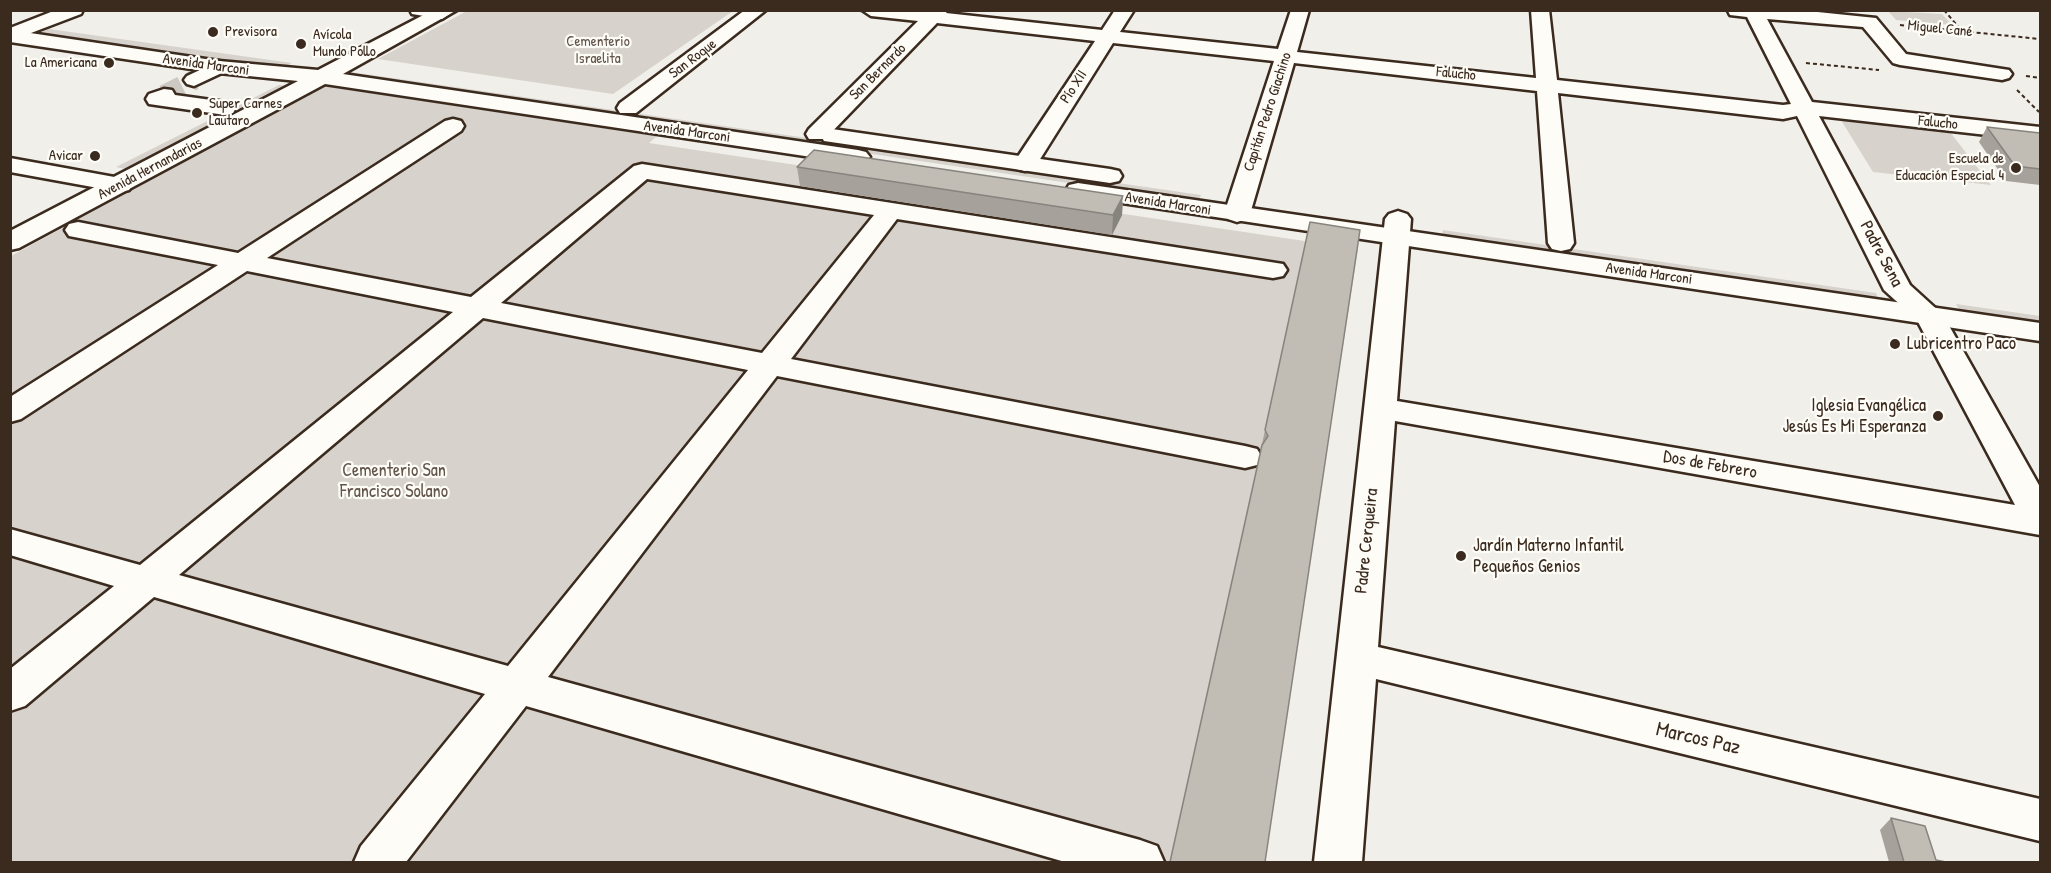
<!DOCTYPE html>
<meta charset="utf-8">
<style>
body{margin:0}
#map{position:relative;width:2051px;height:873px;overflow:hidden;background:#f1efea;font-family:"Patrick Hand",sans-serif}
canvas{display:block}
.frame{position:absolute;inset:0;border:12px solid #3b2a1e;pointer-events:none}
</style>
<div id="map">
<canvas width="2051" height="873"></canvas>
<div class="frame"></div>
</div>
<script>
const ctx = document.querySelector('canvas').getContext('2d');
ctx.lineJoin = 'round';
function fillPath(path, color) { ctx.fillStyle = color; ctx.fill(path, 'evenodd'); }
const shape = rows => new Path2D(rows.map(r => 'M' + r).join(''));
function stroke(path, color, width, dash) { ctx.strokeStyle = color; ctx.lineWidth = width; ctx.lineCap = dash ? 'butt' : 'round'; ctx.setLineDash(dash || []); ctx.stroke(path); }
function write(font, color, halo, rows, align = 'center') {
  ctx.font = font + ' "Patrick Hand",sans-serif'; ctx.lineWidth = 4.5; ctx.setLineDash([]); ctx.textBaseline = 'middle'; ctx.strokeStyle = halo; ctx.fillStyle = color; for (const [text, x, y, turn = 0] of rows) {
    ctx.save(); ctx.translate(x, y); ctx.rotate((+turn || 0) * Math.PI / 180); ctx.textAlign = isNaN(turn) ? turn : align; if (halo) ctx.strokeText(text, 0, 0); ctx.fillText(text, 0, 0); ctx.restore();
  }
}
const green = shape([
 [467,11,467,10,733,11,613,94,378,59],
 [1888,11,1942,14,1952,25,1896,20],
 [49,29,292,63,278,70,33,35],
 [351,72,1201,195,1198,202,343,76],
 [279,85,296,87,135,171,116,167],
 [324,86,657,136,649,143,1358,249,1263,862,11,862,11,256],
 [1841,120,1950,132,1991,185,1873,172],
 [1443,230,1876,293,1879,301,1442,237],
 [1956,304,2040,316,2040,324,1961,312]
]);
const minorTunnel = shape([
 [164,95,194,80]
]);
const path = shape([
 [1944,10,1961,30],
 [1900,25,2040,39],
 [1806,63,1879,70],
 [2026,76,2040,78],
 [2017,90,2039,112]
]);
const minor = shape([
 [56,10,83,10,81,14,10,41,10,28,56,10],
 [410,10,450,10,451,13,442,19,412,14,410,10],
 [745,10,766,10,636,113,620,113,617,108,620,103,745,10],
 [862,10,948,10,946,13,1102,30,1115,10,1134,10,1120,32,1278,49,1291,10,1309,10,1297,52,1536,78,1531,10,1549,10,1557,80,1783,105,1791,104,1747,17,1730,15,1728,11,1798,10,1876,18,1906,54,2009,70,2012,74,2009,78,2002,80,1900,65,1893,63,1863,27,1767,19,1812,102,2040,127,2040,141,1819,116,1910,285,1943,315,2040,487,2040,535,1395,421,1378,647,2040,799,2040,841,1376,679,1362,862,1314,862,1385,219,1389,214,1398,211,1407,214,1411,219,1397,401,2015,505,1917,320,1884,290,1797,116,1783,119,1558,93,1574,243,1570,249,1561,251,1552,249,1548,243,1537,91,1294,63,1250,214,1246,219,1237,222,1228,219,1224,214,1274,61,1113,43,1037,164,1033,169,1025,171,1017,169,1013,164,1095,41,937,23,825,139,809,139,806,134,809,129,918,21,871,16,862,10],
 [219,61,226,63,229,67,226,71,194,86,187,84,184,80,187,76,219,61],
 [164,89,172,90,175,95,233,103,236,108,233,113,225,115,149,104,146,99,149,94,164,89],
 [453,119,461,121,464,126,461,131,267,258,471,297,634,166,642,164,1283,264,1287,270,1283,276,1273,278,897,219,791,359,1245,446,1257,449,1262,457,1257,465,1245,468,777,376,548,677,1140,840,1157,846,1164,862,1065,862,526,706,406,862,354,862,361,846,485,694,154,597,25,706,10,711,10,669,114,586,10,555,10,529,140,565,453,312,247,271,21,419,10,422,10,397,218,265,69,236,65,230,69,224,78,222,238,253,445,121,453,119],
 [647,179,874,215,762,353,501,303,647,179],
 [483,318,748,370,508,666,179,575,483,318],
 [10,158,120,178,129,180,132,185,129,190,120,192,10,172,10,158]
]);
const major = shape([
 [433,10,457,10,343,74,858,150,866,152,870,157,866,162,858,164,325,84,19,248,10,250,10,231,298,81,219,73,10,42,10,30,219,61,318,70,433,10],
 [832,129,1110,169,1119,171,1122,176,1119,181,1110,183,824,141,821,136,824,131,832,129],
 [1078,183,2040,323,2040,341,1069,195,1066,190,1069,185,1078,183]
]);
const wall = shape([
 [1987,127,2040,133,2040,185,2006,181,1979,142],
 [797,167,1123,196,1122,215,1112,235,800,186],
 [1310,222,1265,862,1262,444],
 [1891,818,1936,860,1946,862,1889,862,1880,830]
]);
const shadedWall = shape([
 [1123,196,1122,215,1112,235,1113,215]
]);
const building = shape([
 [1987,127,2040,133,2040,169,2015,166,1987,127],
 [814,150,1123,196,1113,215,797,167,814,150],
 [1310,222,1360,230,1265,862,1170,862,1262,445,1268,436,1265,430,1310,222],
 [1891,818,1925,826,1936,860,1946,862,1904,862,1891,818]
]);
const markers = [
 [213,32,6,"#3b2a1e"],
 [301,44,6,"#3b2a1e"],
 [109,63,6,"#3b2a1e"],
 [197,113,6,"#3b2a1e"],
 [95,156,6,"#3b2a1e"],
 [2016,168,6,"#3b2a1e"],
 [1895,344,6,"#3b2a1e"],
 [1938,416,6,"#3b2a1e"],
 [1461,556,6,"#3b2a1e"]
];
const farStreetnames = [
 ["Miguel Cané",1940,29,6],
 ["San Roque",693,59,-37],
 ["Avenida Marconi",206,65,8],
 ["San Bernardo",878,72,-45],
 ["Falucho",1456,74,6],
 ["Pío XII",1074,87,-57],
 ["Capitán Pedro Giachino",1268,112,-72],
 ["Falucho",1938,123,6],
 ["Avenida Marconi",687,132,8],
 ["Avenida Hernandarias",150,169,-28],
 ["Avenida Marconi",1168,204,9],
 ["Avenida Marconi",1649,274,8]
];
const farPoinames = [
 ["Previsora",225,32],
 ["Avícola",313,35],
 ["Mundo Pollo",313,52],
 ["La Americana",97,63,"right"],
 ["Super Carnes",209,104],
 ["Lautaro",209,121],
 ["Avicar",83,156,"right"],
 ["Escuela de",2004,159,"right"],
 ["Educación Especial 4",2004,176,"right"]
];
const farParknames = [
 ["Cementerio",598,42],
 ["Israelita",598,59]
];
const streetNames = [
 ["Padre Sena",1881,254,62],
 ["Dos de Febrero",1710,465,10],
 ["Padre Cerqueira",1367,541,-84]
];
const poiNames = [
 ["Lubricentro Paco",1907,344],
 ["Iglesia Evangélica",1926,406,"right"],
 ["Jesús Es Mi Esperanza",1926,427,"right"],
 ["Jardín Materno Infantil",1473,546],
 ["Pequeños Genios",1473,567]
];
const parkNames = [
 ["Cementerio San",394,471],
 ["Francisco Solano",394,492]
];
const nearStreetnames = [
 ["Marcos Paz",1698,739,13]
];
fillPath(green, '#d7d2cc');
stroke(minorTunnel, '#cdc8c1', 20, [20, 10]);
stroke(minor, '#3b2a1e', 5);
stroke(major, '#3b2a1e', 5);
stroke(path, '#3b2a1e', 2, [4, 3]);
fillPath(minor, '#fdfcf7');
fillPath(major, '#fdfcf7');
fillPath(wall, '#a6a29b');
fillPath(shadedWall, '#87847e');
fillPath(building, '#c1bcb4');
stroke(building, '#87847e', 1.5);
for (const [x, y, r, color] of markers) { const dot = new Path2D(); dot.arc(x, y, r, 0, 2 * Math.PI); ctx.fillStyle = color; ctx.fill(dot); stroke(dot, '#fdfcf7', 2); }
write('15px', '#3b2a1e', '#fdfcf7', farStreetnames);
write('15px', '#3b2a1e', '#fdfcf7', farPoinames, 'left');
write('15px', '#62544a', '#fdfcf7', farParknames);
write('18px', '#3b2a1e', '#fdfcf7', streetNames);
write('18px', '#3b2a1e', '#fdfcf7', poiNames, 'left');
write('18px', '#62544a', '#fdfcf7', parkNames);
write('21px', '#3b2a1e', '#fdfcf7', nearStreetnames);
</script>
